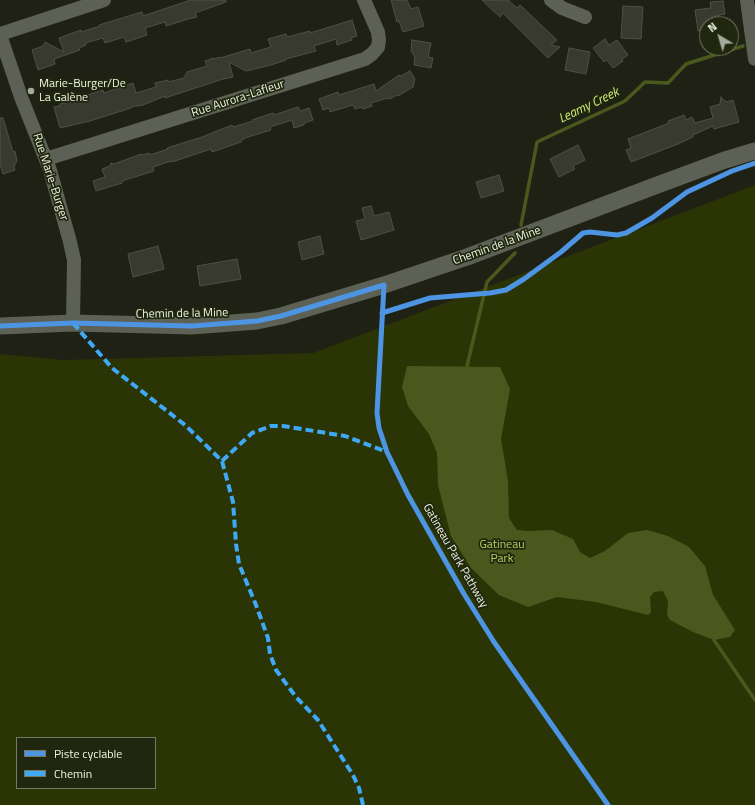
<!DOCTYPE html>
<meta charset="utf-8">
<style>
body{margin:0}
#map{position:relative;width:755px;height:805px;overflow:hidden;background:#1e2114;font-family:"Titillium Web",sans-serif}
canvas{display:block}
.legend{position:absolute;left:16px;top:737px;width:140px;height:52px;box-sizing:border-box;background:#21270e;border:1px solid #737963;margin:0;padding:5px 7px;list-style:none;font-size:12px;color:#eef3e3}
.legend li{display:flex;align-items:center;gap:8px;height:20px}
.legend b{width:20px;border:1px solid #737963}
.north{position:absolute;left:699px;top:16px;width:40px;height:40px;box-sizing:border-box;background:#21270e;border:1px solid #737963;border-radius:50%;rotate:322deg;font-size:11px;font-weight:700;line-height:16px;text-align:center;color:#eef3e3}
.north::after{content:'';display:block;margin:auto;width:14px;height:18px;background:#a5aa9b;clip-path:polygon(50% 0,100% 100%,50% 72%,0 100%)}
</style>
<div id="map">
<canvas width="755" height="805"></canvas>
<ul class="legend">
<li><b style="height:5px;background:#4d94e3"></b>Piste cyclable</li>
<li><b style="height:5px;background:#3fa9f5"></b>Chemin</li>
</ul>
<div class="north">N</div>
</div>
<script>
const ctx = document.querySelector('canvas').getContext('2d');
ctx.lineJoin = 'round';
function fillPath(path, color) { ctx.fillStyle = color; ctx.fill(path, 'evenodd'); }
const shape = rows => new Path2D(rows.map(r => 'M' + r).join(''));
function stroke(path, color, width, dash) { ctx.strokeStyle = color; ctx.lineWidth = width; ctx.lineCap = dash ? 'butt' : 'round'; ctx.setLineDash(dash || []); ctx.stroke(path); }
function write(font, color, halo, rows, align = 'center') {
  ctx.font = font + ' "Titillium Web",sans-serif'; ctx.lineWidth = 3.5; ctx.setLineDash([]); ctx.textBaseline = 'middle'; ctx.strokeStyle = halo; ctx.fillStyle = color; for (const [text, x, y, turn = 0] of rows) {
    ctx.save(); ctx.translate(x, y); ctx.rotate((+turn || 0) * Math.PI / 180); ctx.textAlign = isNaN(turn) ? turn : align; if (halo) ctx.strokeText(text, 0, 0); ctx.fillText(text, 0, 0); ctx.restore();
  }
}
const green = shape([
 [755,185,755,805,0,805,0,354,63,360,313,353],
 [17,738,155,738,155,788,17,788]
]);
const water = shape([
 [407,366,500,367,510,389,501,439,508,481,509,518,517,530,528,531,552,530,573,539,580,552,590,558,605,551,628,533,647,530,668,536,689,547,705,566,713,595,735,630,730,637,714,640,693,632,670,620,667,615,668,601,663,591,654,592,650,597,651,612,648,615,596,602,557,597,528,607,499,595,471,568,451,536,438,485,437,453,429,434,408,406,402,387]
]);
const stream = shape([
 [521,225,537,142,625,101,645,82,668,83,686,64,743,46],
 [467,366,487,282,515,253],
 [714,640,755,700]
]);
const building = shape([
 [191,0,226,0,226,2,195,13,197,17,188,19,166,26,165,22,145,28,147,35,126,42,124,37,105,43,103,38,85,43,86,45,79,48,80,50,54,59,55,64,38,70,32,50,43,46,45,42,64,52,59,38,81,30,81,32,100,26,99,25,142,12,143,16,191,0],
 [391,0,407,0,411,9,418,7,424,26,403,32,399,21,397,22,391,0],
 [482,0,508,0,517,8,520,5,557,40,551,45,560,47,548,58,503,13,500,17,482,0],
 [723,1,725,14,715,16,717,24,707,24,707,30,698,31,695,10,711,8,710,2,723,1],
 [623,6,643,7,641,39,621,38,623,6],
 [352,20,357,36,351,38,352,40,337,45,336,39,314,46,316,51,286,59,286,60,271,65,246,71,229,62,233,77,223,79,165,98,165,96,143,105,131,107,131,108,90,121,60,128,54,107,60,106,60,104,65,103,65,102,103,90,104,93,133,83,136,93,156,87,155,83,168,80,168,82,184,78,187,72,207,66,205,61,214,58,214,59,220,57,220,58,250,49,251,53,271,47,268,39,286,34,287,37,310,31,310,33,352,20],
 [605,39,609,45,617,40,628,55,622,59,623,61,613,68,607,60,604,62,593,48,605,39],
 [412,40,431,43,428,57,433,58,431,68,414,65,415,57,411,51,412,40],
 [569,48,590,52,586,74,565,70,569,48],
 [410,71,415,79,413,87,398,96,397,95,390,99,388,98,371,103,372,106,363,109,362,107,355,109,353,105,330,112,329,108,323,110,319,99,338,92,339,95,374,84,376,91,399,75,401,76,410,71],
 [721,97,726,102,733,100,739,122,714,129,713,126,693,135,693,137,678,144,631,162,626,150,631,148,628,139,669,123,668,121,684,115,686,120,692,117,695,123,713,118,710,107,720,104,721,97],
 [298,107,300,111,309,108,313,120,304,123,304,125,294,128,292,120,270,127,271,130,245,138,241,141,241,142,212,152,211,149,172,162,171,161,153,167,154,171,122,181,122,183,96,191,93,181,105,177,102,169,110,166,111,163,114,164,141,154,142,155,149,153,150,155,168,149,167,148,202,137,232,125,233,127,253,121,252,120,273,113,274,115,298,107],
 [0,118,3,118,13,152,15,151,17,161,14,166,15,170,3,174,0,164,0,118],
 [578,145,585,160,573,166,575,169,559,177,550,159,578,145],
 [499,175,504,191,481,198,476,182,499,175],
 [371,206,374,216,389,212,394,230,361,240,356,221,365,219,362,208,371,206],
 [320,236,324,254,302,260,298,242,320,236],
 [158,246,164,269,133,277,128,254,158,246],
 [237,259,241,279,200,286,197,266,237,259]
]);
const minor = shape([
 [551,0,562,8,585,17],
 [747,0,755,59],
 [0,34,104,0],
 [0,35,21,97,50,170,70,242,74,260,73,323],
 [46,159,365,59,372,54,378,47,379,40,378,32,364,0]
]);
const tertiary = shape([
 [0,326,73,323,192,326,257,321,281,316,384,285,467,257,660,184,725,160,755,151]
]);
const quiet = shape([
 [73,323,112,368,185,425,222,461,233,502,236,544,239,564,256,605,268,638,270,654,276,670,296,697,318,720,353,775,359,788,363,805],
 [222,461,252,433,271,426,283,426,345,436,387,452]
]);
const cycleway = shape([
 [382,313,430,298,490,293,506,290,524,279,561,252,583,233,590,232,617,235,626,233,652,218,687,192,732,171,755,163],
 [0,326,73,323,192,326,257,321,281,316,384,285,377,413,379,428,387,452,408,495,464,594,494,642,608,805]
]);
const markers = [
 [31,91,4,"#a5aa9b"]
];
const poiNames = [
 ["Marie-Burger/De",39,84],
 ["La Galène",39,98]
];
const streetNames = [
 ["Rue Aurora-Lafleur",238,99,-18],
 ["Rue Marie-Burger",50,177,72],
 ["Chemin de la Mine",497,246,-20],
 ["Chemin de la Mine",182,314,-1],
 ["Gatineau Park Pathway",455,556,60]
];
const parkNames = [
 ["Gatineau",502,545],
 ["Park",502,559]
];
const waterNames = [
 ["Leamy Creek",589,106,-26]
];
fillPath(green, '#2b3404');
fillPath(water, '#4b581d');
stroke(stream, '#4b581d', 3.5);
fillPath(building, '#383a2f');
stroke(building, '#4d5145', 1);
stroke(minor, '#5d6155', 14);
stroke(tertiary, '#5d6155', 17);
stroke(quiet, '#3fa9f5', 4, [8, 4]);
stroke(cycleway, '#4d94e3', 5);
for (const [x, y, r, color] of markers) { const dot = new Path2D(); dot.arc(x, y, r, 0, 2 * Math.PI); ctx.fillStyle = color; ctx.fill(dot); stroke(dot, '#21270e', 1.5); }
write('12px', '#eef3e3', '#21270e', poiNames, 'left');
write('12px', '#eef3e3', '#21270e', streetNames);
write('12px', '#b6d162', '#21270e', parkNames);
write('italic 13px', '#d1ec7d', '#21270e', waterNames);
</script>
